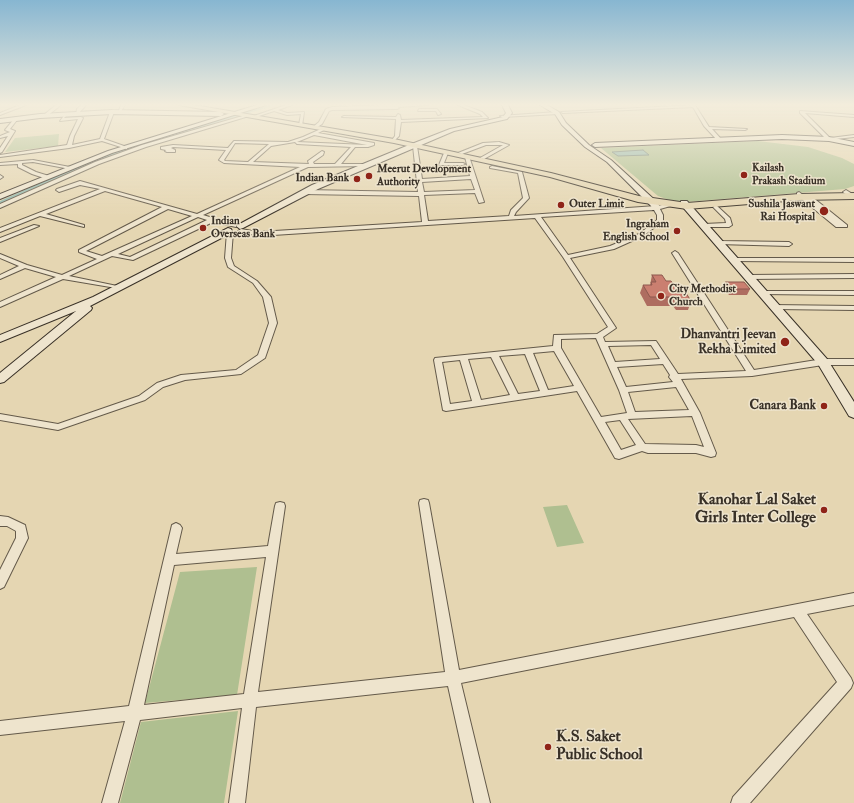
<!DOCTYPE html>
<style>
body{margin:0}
canvas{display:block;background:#e5d6b2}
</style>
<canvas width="854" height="803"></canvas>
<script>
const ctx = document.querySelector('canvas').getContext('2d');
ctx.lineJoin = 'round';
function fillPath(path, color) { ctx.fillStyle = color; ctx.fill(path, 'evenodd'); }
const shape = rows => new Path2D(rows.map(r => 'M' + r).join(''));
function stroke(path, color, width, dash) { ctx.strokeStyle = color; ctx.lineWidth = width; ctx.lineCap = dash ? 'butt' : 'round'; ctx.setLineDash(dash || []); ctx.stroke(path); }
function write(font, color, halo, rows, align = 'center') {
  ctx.font = font + ' "IM FELL Double Pica",serif'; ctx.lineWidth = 3; ctx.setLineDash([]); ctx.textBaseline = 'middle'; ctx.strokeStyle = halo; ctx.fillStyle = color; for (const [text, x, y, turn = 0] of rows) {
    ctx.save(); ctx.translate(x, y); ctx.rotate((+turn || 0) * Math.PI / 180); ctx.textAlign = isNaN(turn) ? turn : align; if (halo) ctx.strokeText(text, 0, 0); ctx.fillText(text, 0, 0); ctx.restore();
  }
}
const green = shape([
 [59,134,58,146,5,152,15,138],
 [758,141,808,147,842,158,854,164,854,186,845,189,686,202,672,201,658,196,601,148],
 [567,505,584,543,557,547,543,507],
 [257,567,237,695,145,703,180,572],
 [238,711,224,803,120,803,141,722]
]);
const water = shape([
 [643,150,649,155,618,156,612,152,643,150]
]);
const canal = shape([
 [269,105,276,105,171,136,87,166,0,205,0,201,83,164,167,134,269,105]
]);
const street = shape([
 [20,105,26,105,0,115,0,113,20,105],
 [56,105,61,105,47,116,45,116,45,114,56,105],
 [81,105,86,105,78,114,76,114,77,109,81,105],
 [121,105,125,105,120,113,118,113,121,105],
 [286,105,292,105,278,110,287,113,304,112,302,126,299,125,301,114,287,115,274,111,253,118,251,117,286,105],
 [385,105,428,105,398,107,399,108,397,109,332,110,329,111,322,124,316,128,313,127,319,122,326,109,332,107,385,105],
 [458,105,464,105,482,112,488,118,401,122,399,136,394,141,392,140,395,136,396,119,342,117,344,116,396,117,398,114,400,115,401,120,483,117,480,114,458,105],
 [695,105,709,127,747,129,745,130,712,129,722,140,718,141,704,126,693,107,563,113,561,112,695,105],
 [419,109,437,109,441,114,438,115,436,111,418,111,419,109],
 [112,111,114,112,104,139,127,147,127,149,102,141,69,148,0,157,0,155,67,145,70,136,78,119,60,121,66,113,68,114,64,118,81,117,83,118,74,136,72,145,100,139,110,112,112,111],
 [800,111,854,115,854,117,805,113,830,138,854,135,854,137,827,140,800,113,800,111],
 [557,112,558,114,502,117,500,116,557,112],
 [246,115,249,116,146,147,99,164,0,208,0,204,95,162,142,145,246,115],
 [14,119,17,120,10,129,15,131,2,152,0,153,0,148,8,136,0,138,0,136,10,132,5,130,14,119],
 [323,128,324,130,318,133,374,143,374,145,368,147,355,147,341,164,364,164,366,165,366,166,308,167,203,215,236,225,236,227,213,222,133,260,112,256,69,276,122,287,122,289,63,279,0,307,0,302,56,277,25,268,0,279,0,275,19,266,0,258,0,254,27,265,62,275,97,259,79,252,79,250,162,207,105,191,46,214,84,225,84,227,40,216,0,232,0,228,100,189,80,185,59,192,56,190,57,189,80,181,197,214,300,167,224,163,219,160,226,150,173,147,171,148,175,150,175,152,167,152,165,151,166,150,161,149,161,147,173,145,228,148,234,141,288,142,303,137,323,128],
 [314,135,367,145,297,142,314,135],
 [295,142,297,144,351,147,335,164,314,164,313,162,323,155,324,152,322,151,308,161,309,164,253,162,271,146,295,142],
 [235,143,269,144,248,162,225,161,224,160,235,143],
 [168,209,192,216,102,256,86,251,168,209],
 [198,217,207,220,130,257,118,254,198,217],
 [499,142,509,145,484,159,480,158,503,145,486,145,462,154,458,153,483,143,499,142],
 [415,145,417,146,422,179,470,176,465,157,469,156,484,202,479,203,475,193,424,195,428,221,509,216,511,210,523,198,518,173,490,168,490,167,492,166,522,172,529,198,516,212,514,216,656,206,674,203,674,205,660,209,663,215,663,221,643,236,614,249,570,258,616,328,603,337,605,342,656,341,678,374,746,371,672,253,675,251,678,253,754,370,823,359,854,359,854,365,823,365,752,376,681,379,700,413,716,453,715,456,711,457,696,453,648,453,642,451,619,459,615,458,577,391,446,411,443,410,434,360,435,358,553,346,554,335,597,334,608,327,563,257,535,218,258,236,238,231,241,229,258,232,422,222,419,196,304,194,301,192,304,190,418,192,413,146,415,145],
 [471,179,475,190,424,192,422,182,471,179],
 [654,210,657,215,657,220,639,234,610,246,568,255,541,217,654,210],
 [596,338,619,390,627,413,601,417,561,348,561,339,596,338],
 [651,345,660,359,615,362,608,346,651,345],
 [554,351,574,386,548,390,533,353,554,351],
 [525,354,540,391,518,394,499,356,525,354],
 [491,357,510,395,481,400,468,359,491,357],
 [460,360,472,401,450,404,442,362,460,360],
 [663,364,670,375,669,377,673,382,626,387,617,367,663,364],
 [676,387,689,410,635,412,628,392,676,387],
 [692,416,704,447,696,445,645,444,628,419,692,416],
 [620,420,636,445,621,450,605,422,620,420],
 [446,152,448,153,444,163,463,163,465,164,463,165,439,165,444,153,446,152],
 [33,160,70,167,72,168,70,169,33,162,22,163,22,165,36,172,49,176,50,177,47,179,32,174,18,167,18,164,0,165,0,163,33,160],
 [0,175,3,177,0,179,0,175],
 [846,190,854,195,854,199,844,193,843,192,846,190],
 [799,192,807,198,807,196,811,196,847,225,847,227,836,227,797,195,797,193,799,192],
 [716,205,730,218,732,225,729,227,702,227,701,226,704,224,726,223,725,219,713,207,716,205],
 [34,225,39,226,0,242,0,238,34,225],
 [230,230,233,232,231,258,234,266,257,281,271,297,277,323,265,358,241,374,185,380,163,387,145,400,58,430,0,420,0,414,58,424,139,396,157,383,181,375,236,370,258,355,269,323,263,297,253,283,228,267,225,258,227,232,230,230],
 [720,241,789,242,792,244,789,246,718,244,718,242,720,241],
 [734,258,854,258,854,262,732,261,732,259,734,258],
 [854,274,854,278,749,279,746,277,749,275,854,274],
 [763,291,854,291,854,295,761,294,761,292,763,291],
 [772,305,854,306,854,310,775,309,772,309,772,305],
 [424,499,428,500,429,503,459,670,854,593,854,605,807,614,851,678,853,683,851,688,750,803,731,803,733,797,837,682,794,617,461,683,490,803,474,803,448,686,256,707,245,803,229,803,242,708,140,720,118,803,102,803,125,721,0,735,0,721,129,706,172,525,176,523,180,525,182,528,176,554,268,546,275,506,276,503,280,502,284,503,285,506,258,692,445,672,419,503,420,500,424,499],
 [266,557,244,694,144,705,174,565,266,557],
 [0,516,8,517,25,525,28,538,4,587,0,589,0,570,16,538,16,531,7,526,0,526,0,516]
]);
const secondary = shape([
 [257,105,266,105,112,153,0,199,0,194,108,151,257,105],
 [502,105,508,105,512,113,507,119,454,131,318,189,243,228,240,229,236,226,312,185,404,147,450,129,503,117,506,113,502,105],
 [540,105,547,105,559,112,566,123,589,145,611,160,658,203,660,208,659,210,653,210,651,206,607,162,585,147,562,125,555,114,540,105],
 [112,110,221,112,224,114,221,116,112,114,40,118,0,123,0,119,40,114,112,110],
 [782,135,829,137,854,142,854,146,829,141,782,139,595,147,592,145,595,143,782,135],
 [681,201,687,201,827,359,854,402,854,418,849,416,818,364,681,205,681,201],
 [228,228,231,229,232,231,231,233,90,306,92,308,91,310,4,382,0,383,0,373,76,311,0,342,0,335,93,297,228,228]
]);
const primary = shape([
 [179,105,194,105,394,139,551,173,639,196,687,203,799,194,854,193,854,199,799,200,687,209,638,202,550,177,394,143,179,105]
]);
const wall = shape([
 [652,275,674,285,691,301,688,310,676,310,673,306,647,306,640,293,643,285,650,285],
 [726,282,750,289,747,295,729,295,724,288]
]);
const building = shape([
 [652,275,662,275,666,281,671,281,674,285,681,285,691,301,679,301,676,297,650,297,643,285,652,285,651,282,656,282,652,275],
 [726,282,744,282,750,289,731,289,726,282]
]);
const markers = [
 [744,175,4,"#8f2418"],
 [369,176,4,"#8f2418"],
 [357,179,4,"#8f2418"],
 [561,205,4,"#8f2418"],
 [824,211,5,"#8f2418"],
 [203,228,4,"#8f2418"],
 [677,231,4,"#8f2418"],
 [661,296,4,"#8f2418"],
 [785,342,5,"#8f2418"],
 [824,406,4,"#8f2418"],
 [824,510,4,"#8f2418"],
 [548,747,4,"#8f2418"]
];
const farPoinames = [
 ["Kailash",752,169],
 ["Prakash Stadium",752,182],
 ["Meerut Development",377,170],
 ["Authority",377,183],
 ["Indian Bank",349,179,"right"],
 ["Outer Limit",569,205],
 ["Sushila Jaswant",815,205,"right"],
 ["Rai Hospital",815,218,"right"],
 ["Indian",211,222],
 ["Overseas Bank",211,235],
 ["Ingraham",669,225,"right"],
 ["English School",669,238,"right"],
 ["City Methodist",669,290],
 ["Church",669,303]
];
const poiNames = [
 ["Dhanvantri Jeevan",776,335],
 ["Rekha Limited",776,350],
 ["Canara Bank",816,406]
];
const nearPoinames = [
 ["Kanohar Lal Saket",816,501],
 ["Girls Inter College",816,519],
 ["K.S. Saket",556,738,"left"],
 ["Public School",556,756,"left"]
];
fillPath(green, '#afbf90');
fillPath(water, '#96b9ae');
stroke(water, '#718378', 1);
fillPath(canal, '#96b9ae');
stroke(street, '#645a4a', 2);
stroke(secondary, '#393127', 2);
stroke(primary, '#393127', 2);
fillPath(street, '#eee4cd');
fillPath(secondary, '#eee4cd');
fillPath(primary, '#e5d6b2');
fillPath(wall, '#ae6d60');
fillPath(building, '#ca7f70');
stroke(building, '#8d594e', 1);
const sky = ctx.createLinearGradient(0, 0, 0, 218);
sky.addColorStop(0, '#87b6d1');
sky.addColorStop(0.48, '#f3eddc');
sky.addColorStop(1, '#f3eddc00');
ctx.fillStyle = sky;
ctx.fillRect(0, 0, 854, 218);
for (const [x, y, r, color] of markers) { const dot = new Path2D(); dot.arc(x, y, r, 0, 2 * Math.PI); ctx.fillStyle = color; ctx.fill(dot); stroke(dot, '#eee4cd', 1.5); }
write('bold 11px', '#393127', '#eee4cd', farPoinames, 'left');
write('bold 13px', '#393127', '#eee4cd', poiNames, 'right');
write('bold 16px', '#393127', '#eee4cd', nearPoinames, 'right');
</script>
